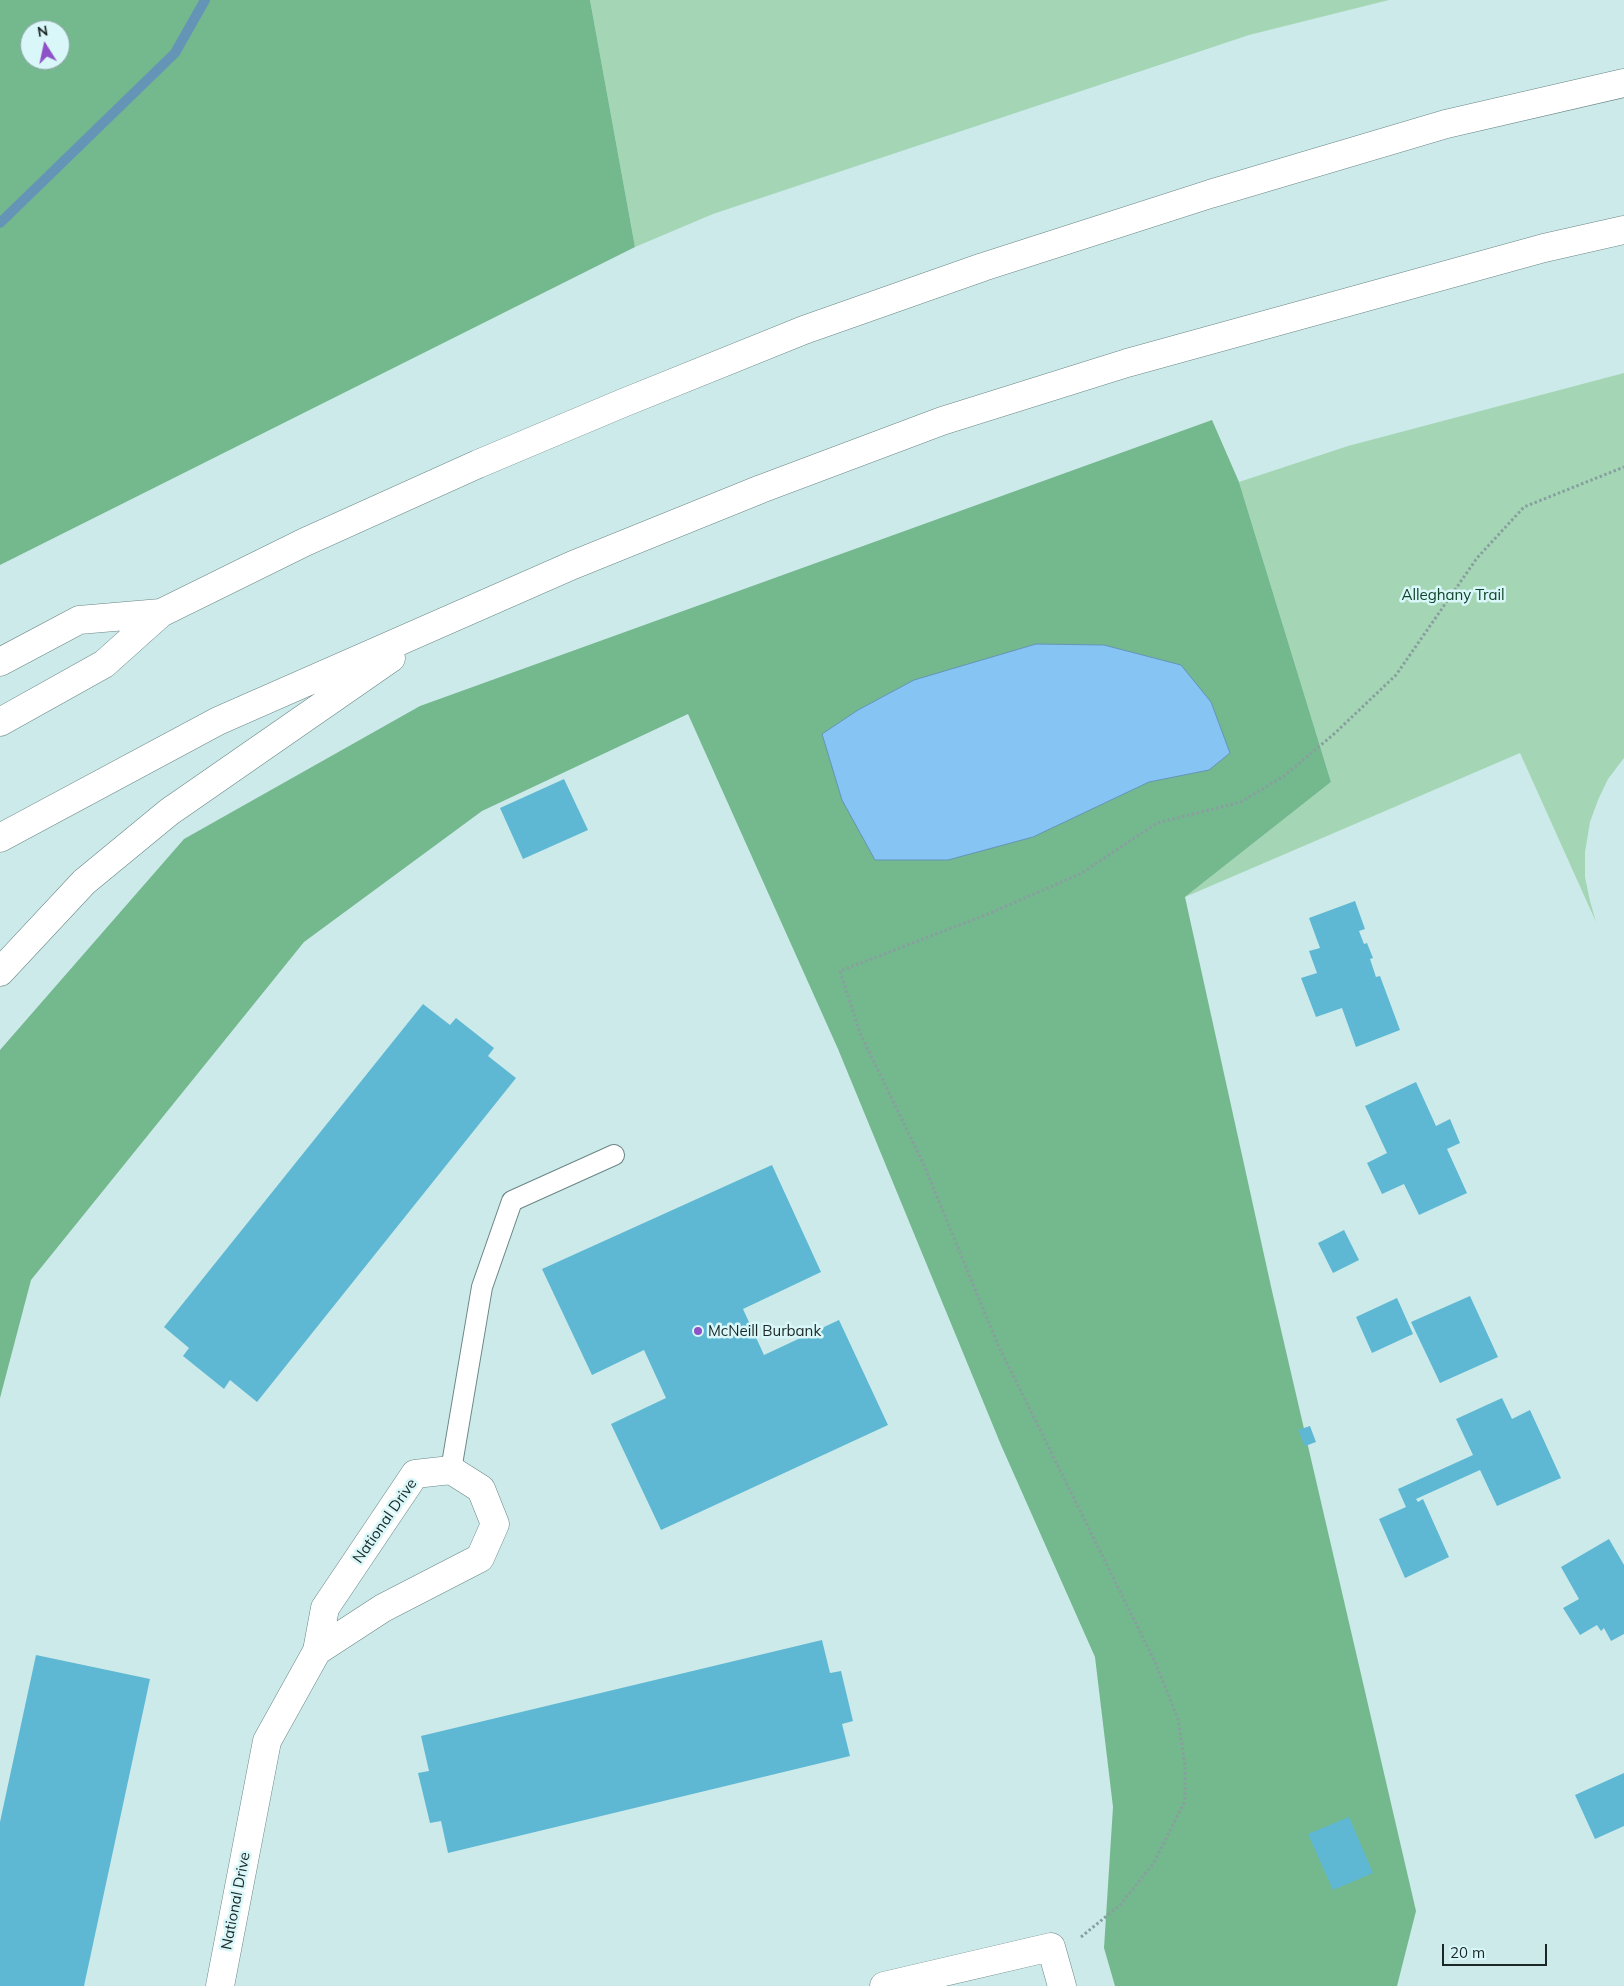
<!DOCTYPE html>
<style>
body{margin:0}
#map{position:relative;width:1624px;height:1986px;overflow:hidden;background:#cceaea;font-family:Mulish,sans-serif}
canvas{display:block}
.north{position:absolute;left:20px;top:20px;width:50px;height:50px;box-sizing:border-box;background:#d9f7f8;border:1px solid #8da4a4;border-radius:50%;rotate:350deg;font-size:14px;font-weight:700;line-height:20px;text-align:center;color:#1b2727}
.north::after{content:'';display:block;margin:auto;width:18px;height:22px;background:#8f51c7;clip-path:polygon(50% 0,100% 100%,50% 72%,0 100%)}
.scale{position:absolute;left:1442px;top:1944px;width:105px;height:22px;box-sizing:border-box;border:2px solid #1b2727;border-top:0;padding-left:6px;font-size:15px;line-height:18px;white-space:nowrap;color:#1b2727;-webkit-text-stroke:4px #d9f7f8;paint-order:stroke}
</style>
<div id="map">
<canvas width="1624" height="1986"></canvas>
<div class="north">N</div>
<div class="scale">20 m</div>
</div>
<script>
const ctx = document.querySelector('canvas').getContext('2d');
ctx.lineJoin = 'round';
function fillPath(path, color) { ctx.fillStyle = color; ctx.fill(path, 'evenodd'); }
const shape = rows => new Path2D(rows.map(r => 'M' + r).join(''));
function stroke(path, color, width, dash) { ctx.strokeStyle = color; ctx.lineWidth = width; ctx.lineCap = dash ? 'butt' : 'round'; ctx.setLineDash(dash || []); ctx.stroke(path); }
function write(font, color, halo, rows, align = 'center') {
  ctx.font = font + ' Mulish,sans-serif'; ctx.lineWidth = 5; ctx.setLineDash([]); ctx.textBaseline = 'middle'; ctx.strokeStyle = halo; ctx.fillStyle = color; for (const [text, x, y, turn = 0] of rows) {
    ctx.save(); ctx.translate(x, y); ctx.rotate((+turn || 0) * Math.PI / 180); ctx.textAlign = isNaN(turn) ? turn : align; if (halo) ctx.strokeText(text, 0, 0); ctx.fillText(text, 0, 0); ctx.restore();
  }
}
const green = shape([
 [590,0,1389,0,1249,35,713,214,635,247],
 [1624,373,1624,758,1608,779,1598,800,1590,822,1585,852,1585,877,1590,901,1596,922,1520,753,1185,897,1331,782,1239,482,1348,446]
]);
const forest = shape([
 [0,0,590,0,635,247,0,565],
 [30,30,60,30,60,60,30,60],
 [1212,420,1239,482,1331,782,1185,897,1272,1291,1416,1911,1397,1986,1115,1986,1104,1948,1113,1807,1095,1657,1001,1445,838,1049,688,714,482,811,304,942,31,1280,0,1398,0,1050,184,839,420,706]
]);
const water = shape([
 [1036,644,1104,645,1181,665,1211,702,1230,753,1209,770,1149,782,1033,837,948,860,875,860,842,800,822,734,858,710,914,680,1036,644]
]);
const stream = shape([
 [0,223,175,53,205,0]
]);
const building = shape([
 [564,779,588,830,523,859,500,808],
 [1355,901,1365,929,1359,931,1364,944,1367,943,1373,958,1370,959,1376,977,1380,976,1400,1030,1356,1047,1342,1008,1316,1017,1301,978,1317,973,1309,951,1320,948,1309,918],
 [423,1004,450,1025,456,1018,494,1048,488,1056,516,1078,257,1402,230,1380,224,1389,183,1356,189,1348,164,1327],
 [1416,1082,1436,1126,1450,1119,1460,1143,1447,1149,1467,1193,1419,1215,1404,1184,1382,1194,1367,1163,1387,1153,1365,1106],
 [772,1165,821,1272,743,1309,764,1355,839,1320,888,1425,661,1530,611,1424,666,1398,644,1350,592,1375,542,1269],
 [1344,1230,1359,1260,1333,1273,1318,1243],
 [1470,1296,1498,1357,1440,1383,1411,1322],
 [1397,1298,1413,1334,1372,1353,1356,1317],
 [1502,1398,1512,1419,1530,1410,1561,1478,1497,1506,1480,1470,1416,1499,1418,1502,1423,1499,1449,1557,1405,1578,1379,1519,1406,1507,1398,1489,1473,1455,1456,1419],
 [1310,1426,1316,1442,1305,1446,1298,1430],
 [1609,1539,1624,1565,1624,1634,1611,1641,1604,1628,1601,1631,1597,1625,1580,1635,1563,1608,1579,1599,1561,1567],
 [822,1640,830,1673,841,1671,853,1721,842,1724,850,1756,448,1853,441,1821,430,1823,418,1773,429,1771,421,1736],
 [36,1655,150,1679,84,1986,0,1986,0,1822],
 [1624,1773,1624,1826,1595,1839,1575,1795],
 [1349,1817,1373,1873,1333,1890,1308,1834]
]);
const path = shape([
 [1081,1937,1120,1905,1153,1864,1185,1801,1185,1766,1178,1719,1155,1662,998,1345,924,1165,860,1033,840,971,988,914,1080,874,1157,823,1241,802,1284,776,1334,734,1396,675,1477,558,1524,507,1624,467]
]);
const lane = shape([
 [451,1470,482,1287,512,1201,614,1155]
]);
const street = shape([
 [220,1986,267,1741,317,1651,325,1608,415,1474,451,1470,481,1489,495,1524,480,1558,383,1608,317,1651],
 [884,1986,1051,1947,1062,1986]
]);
const highway = shape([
 [0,662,79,620,161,613],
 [0,722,104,664,161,613,305,542,478,464,623,403,804,330,983,267,1210,194,1446,124,1624,83],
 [0,838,218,721,573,565,761,489,942,421,1127,363,1544,248,1624,230],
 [0,972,84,882,169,812,391,658]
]);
const markers = [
 [698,1331,5,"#8f51c7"]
];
const parkNames = [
 ["Alleghany Trail",1453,595]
];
const poiNames = [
 ["McNeill Burbank",708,1331]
];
const streetNames = [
 ["National Drive",385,1521,-55],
 ["National Drive",236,1901,-79]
];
fillPath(green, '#a4d6b5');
fillPath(forest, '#74b88e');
fillPath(water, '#85c4f3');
stroke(water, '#6595b6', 1);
stroke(stream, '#6595b6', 10);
fillPath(building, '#5fb8d3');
stroke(lane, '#6a8686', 22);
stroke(street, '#6a8686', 29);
stroke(highway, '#6a8686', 29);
stroke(path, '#889f9f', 3, [2.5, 2.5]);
stroke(lane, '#fff', 20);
stroke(street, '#fff', 28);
stroke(highway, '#fff', 28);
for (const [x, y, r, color] of markers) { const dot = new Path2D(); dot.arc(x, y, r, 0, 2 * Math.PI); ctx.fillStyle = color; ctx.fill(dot); stroke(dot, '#d9f7f8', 2); }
write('15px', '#0e4428', '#d9f7f8', parkNames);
write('15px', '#1b2727', '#d9f7f8', poiNames, 'left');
write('15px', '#1b2727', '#d9f7f8', streetNames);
</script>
